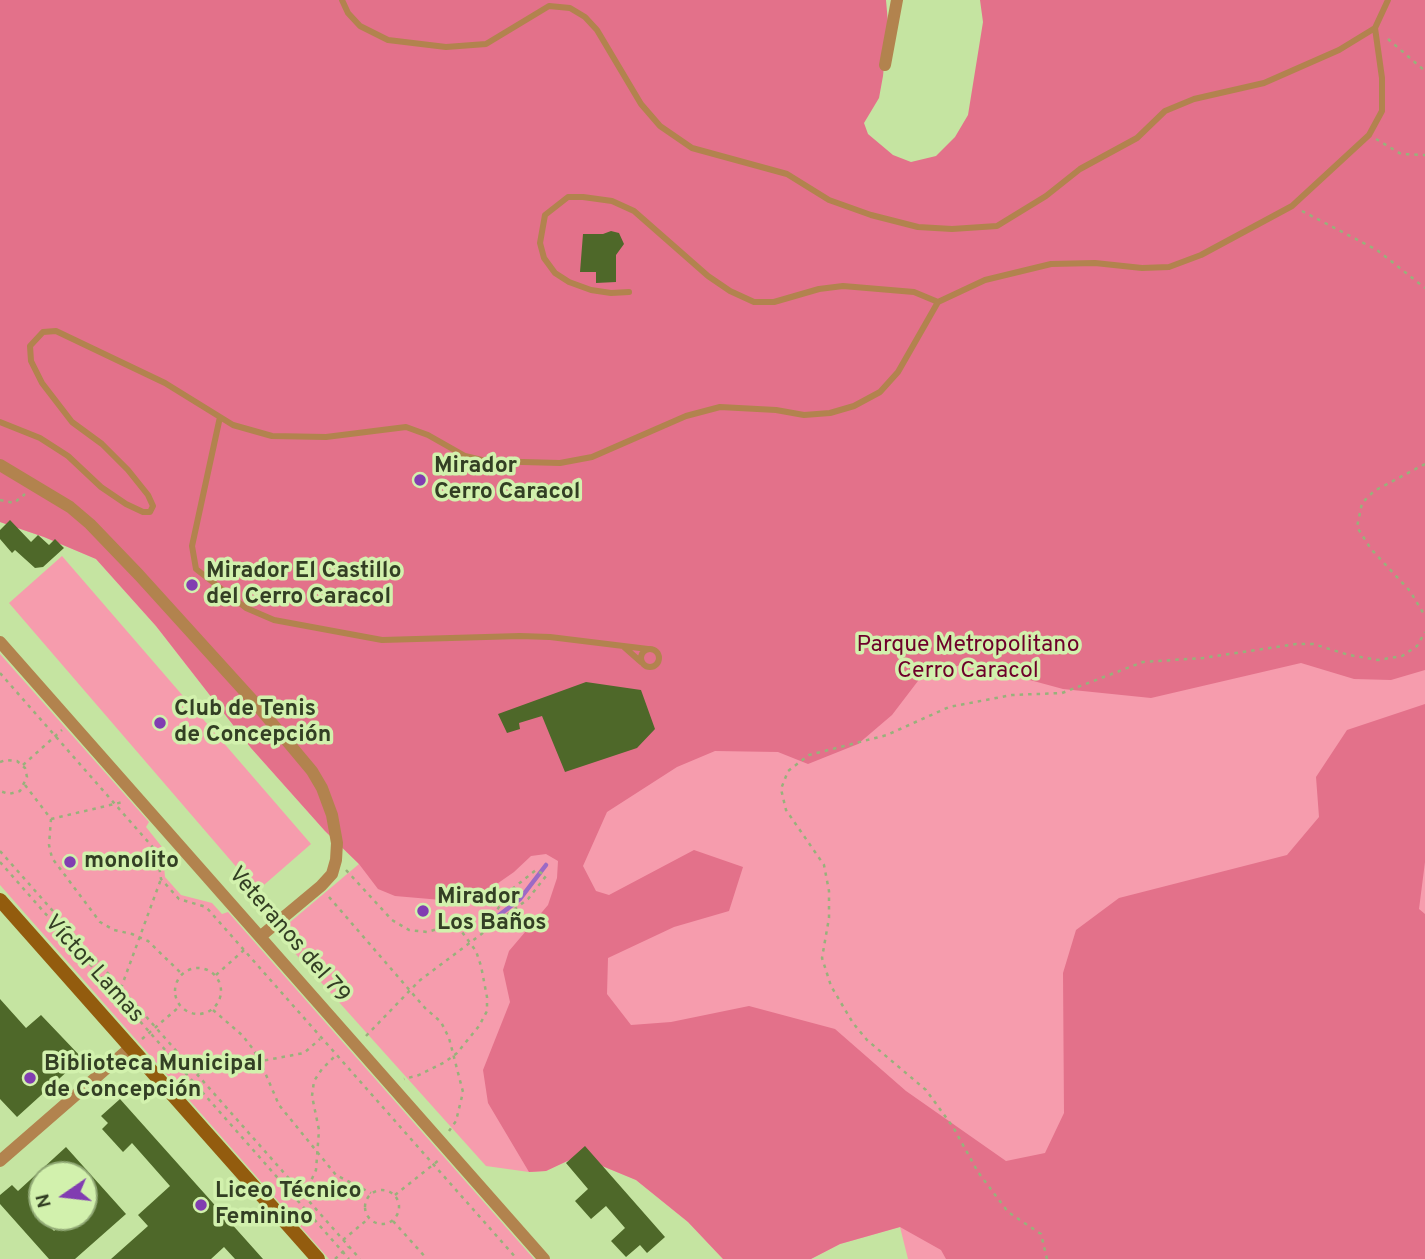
<!DOCTYPE html>
<meta charset="utf-8">
<style>
body{margin:0}
#map{position:relative;width:1425px;height:1259px;overflow:hidden;background:#c5e4a1;font-family:Overpass,sans-serif}
canvas{display:block}
.north{position:absolute;left:28px;top:1161px;width:70px;height:70px;box-sizing:border-box;background:#d2f1ad;border:2px solid #92aa76;border-radius:50%;rotate:256deg;font-size:19px;font-weight:700;line-height:28px;text-align:center;color:#333f24}
.north::after{content:'';display:block;margin:auto;width:24px;height:32px;background:#813db1;clip-path:polygon(50% 0,100% 100%,50% 72%,0 100%)}
</style>
<div id="map">
<canvas width="1425" height="1259"></canvas>
<div class="north">N</div>
</div>
<script>
const ctx = document.querySelector('canvas').getContext('2d');
ctx.lineJoin = 'round';
function fillPath(path, color) { ctx.fillStyle = color; ctx.fill(path, 'evenodd'); }
const shape = rows => new Path2D(rows.map(r => 'M' + r).join(''));
function stroke(path, color, width, dash) { ctx.strokeStyle = color; ctx.lineWidth = width; ctx.lineCap = dash ? 'butt' : 'round'; ctx.setLineDash(dash || []); ctx.stroke(path); }
function write(font, color, halo, rows, align = 'center') {
  ctx.font = font + ' Overpass,sans-serif'; ctx.lineWidth = 7; ctx.setLineDash([]); ctx.textBaseline = 'middle'; ctx.strokeStyle = halo; ctx.fillStyle = color; for (const [text, x, y, turn = 0] of rows) {
    ctx.save(); ctx.translate(x, y); ctx.rotate((+turn || 0) * Math.PI / 180); ctx.textAlign = isNaN(turn) ? turn : align; if (halo) ctx.strokeText(text, 0, 0); ctx.fillText(text, 0, 0); ctx.restore();
  }
}
const green = shape([
 [0,0,893,200,1425,194,1425,1072,1128,1259,908,1259,900,1227,840,1244,811,1259,723,1259,688,1222,636,1180,578,1156,546,1171,529,1172,486,1166,285,942,284,930,289,923,359,864,325,831,251,748,156,626,96,559,44,537,0,522],
 [62,556,311,844,257,891,9,603],
 [0,654,149,822,146,827,162,847,165,877,181,895,212,903,222,914,228,912,534,1259,329,1259,0,885]
]);
const forest = shape([
 [0,0,886,0,888,23,883,76,879,98,864,123,868,134,893,155,911,162,936,156,955,137,968,115,983,22,980,0,1425,0,1425,670,1391,680,1354,679,1301,663,1151,698,1063,689,967,663,921,677,892,715,858,744,808,764,778,752,715,751,677,767,607,812,583,866,596,891,609,895,694,850,743,867,729,911,674,927,608,958,607,994,631,1025,671,1022,749,1006,835,1029,906,1091,1006,1161,1045,1153,1064,1113,1063,973,1076,930,1119,898,1287,855,1319,817,1316,777,1347,730,1425,704,1425,862,1419,909,1425,914,1425,1259,946,1259,941,1250,900,1227,840,1244,811,1259,723,1259,688,1222,636,1180,578,1156,546,1171,529,1172,488,1103,483,1070,510,1002,503,970,509,951,548,905,557,878,558,861,546,854,531,856,514,872,481,895,453,901,395,896,378,889,359,864,325,831,251,748,156,626,96,559,44,537,0,522]
]);
const stream = shape([
 [498,916,520,899,546,865]
]);
const building = shape([
 [611,231,619,233,624,244,616,255,616,282,596,283,596,272,580,272,583,234,603,234],
 [10,520,31,542,38,535,49,545,55,539,64,548,43,567,35,568,15,550,12,553,0,539,0,530],
 [586,682,641,690,655,729,637,748,565,772,542,716,519,723,520,729,507,733,498,714],
 [0,999,26,1028,41,1015,82,1058,17,1117,0,1099],
 [120,1099,263,1259,235,1259,224,1247,211,1259,111,1259,148,1226,138,1215,170,1186,132,1143,123,1152,102,1129,108,1123,101,1116],
 [585,1146,665,1237,647,1253,640,1245,626,1257,611,1241,625,1228,606,1206,591,1219,575,1201,588,1189,566,1163],
 [66,1147,126,1214,75,1259,49,1259,0,1204,0,1195,12,1185,18,1191],
 [42,1175,84,1175,84,1217,69,1217,54,1231,42,1218]
]);
const path = shape([
 [1388,39,1425,71],
 [1376,139,1401,154,1425,155],
 [1302,211,1377,250,1425,288],
 [1425,464,1374,491,1362,503,1357,527,1371,549,1410,591,1425,616],
 [0,500,14,503,25,494],
 [0,673,157,852,161,879,179,899,206,907,517,1259],
 [0,762,6,760,17,761,25,768,27,777,20,791,9,794,0,791],
 [23,765,62,730],
 [25,785,51,819,49,845,52,858,100,922,114,930,132,934,148,941,182,974],
 [51,819,123,802],
 [0,851,360,1259],
 [0,862,349,1259],
 [346,870,392,920,409,930,427,932,452,925,462,932,476,951,481,966,487,997,487,1011,479,1026,457,1053,445,1062,419,1075,404,1079],
 [329,897,425,1008,441,1022,449,1038,463,1092,456,1121,449,1131],
 '175 991a23 23 0 1 1 46 0a23 23 0 1 1-46 0Z',
 [216,975,244,950],
 [121,988,161,879],
 [213,1010,242,1035,253,1049,260,1061,279,1105,336,1175,371,1193],
 [366,1036,419,981,528,899,546,876,536,870,507,893,496,912,493,924],
 [142,1039,179,1007],
 [198,1073,304,1053,320,1039],
 '365 1207a17 17 0 1 1 34 0a17 17 0 1 1-34 0Z',
 [302,1193,310,1183,316,1170,319,1130,312,1096,314,1081,322,1069,335,1056],
 [395,1195,439,1160],
 [393,1221,427,1259],
 [343,1240,368,1219],
 [335,1259,348,1247],
 [1047,1259,1041,1234,1008,1212,978,1172,953,1127,926,1090,867,1040,853,1023,831,986,822,958,829,918,829,891,824,865,786,810,781,789,788,771,809,755,887,735,949,707,1012,695,1062,693,1143,662,1203,658,1296,644,1313,644,1349,655,1378,660,1402,656,1417,646,1425,632]
]);
const service = shape([
 [342,0,348,13,360,26,388,40,446,47,486,44,549,6,570,8,585,17,597,30,641,104,660,126,692,148,787,174,829,200,871,215,918,227,952,229,997,226,1046,196,1080,169,1137,138,1165,111,1194,99,1264,83,1339,50,1375,28],
 [629,292,611,293,591,290,569,282,555,273,544,258,540,243,545,215,568,197,583,197,612,201,634,211,708,276,730,291,754,302,774,302,819,289,843,286,914,292,938,302],
 [938,302,985,280,1051,264,1095,263,1142,268,1169,267,1201,255,1292,206,1369,135,1382,111,1382,78,1375,28,1388,0],
 [220,417,192,546,196,569,246,608,274,620,382,640,520,636,550,637,648,649],
 [0,422,40,438,68,456,101,487,126,504,143,512,150,512,153,506,148,495,128,470,102,444,72,422,42,383,31,361,30,346,43,332,56,331,165,383,233,425,272,436,326,437,406,427,428,435,465,456,486,461,560,463,592,457,686,416,720,407,776,410,804,415,830,413,854,406,880,392,898,372,938,302],
 [624,647,641,662],
 '641 658a9 9 0 1 1 18 0a9 9 0 1 1-18 0Z'
]);
const minor = shape([
 [885,65,897,0],
 [0,465,70,507,90,524,139,575,256,704,312,771,322,788,332,815,337,843,336,860,332,874,321,886,261,936],
 [0,642,544,1259],
 [0,1161,131,1047]
]);
const secondary = shape([
 [0,900,318,1259]
]);
const markers = [
 [420,480,7,"#813db1"],
 [192,585,7,"#813db1"],
 [160,723,7,"#813db1"],
 [70,862,7,"#813db1"],
 [423,911,7,"#813db1"],
 [30,1078,7,"#813db1"],
 [201,1205,7,"#813db1"]
];
const poiNames = [
 ["Mirador",434,467],
 ["Cerro Caracol",434,493],
 ["Mirador El Castillo",206,572],
 ["del Cerro Caracol",206,598],
 ["Club de Tenis",174,710],
 ["de Concepción",174,736],
 ["monolito",84,862],
 ["Mirador",437,898],
 ["Los Baños",437,924],
 ["Biblioteca Municipal",44,1065],
 ["de Concepción",44,1091],
 ["Liceo Técnico",215,1192],
 ["Feminino",215,1218]
];
const parkNames = [
 ["Parque Metropolitano",968,646],
 ["Cerro Caracol",968,672]
];
const streetNames = [
 ["Veteranos del 79",288,936,49],
 ["Víctor Lamas",93,970,48]
];
fillPath(green, '#f69cad');
fillPath(forest, '#e3718a');
stroke(stream, '#9c6ac5', 4.5);
fillPath(building, '#4e6829');
stroke(path, '#98b17b', 2.5, [3.5, 5]);
stroke(service, '#b2834e', 6);
stroke(minor, '#b2834e', 12);
stroke(secondary, '#935c0e', 14);
for (const [x, y, r, color] of markers) { const dot = new Path2D(); dot.arc(x, y, r, 0, 2 * Math.PI); ctx.fillStyle = color; ctx.fill(dot); stroke(dot, '#d2f1ad', 2.5); }
write('bold 23px', '#333f24', '#d2f1ad', poiNames, 'left');
write('23px', '#6d002a', '#d2f1ad', parkNames);
write('23px', '#333f24', '#d2f1ad', streetNames);
</script>
